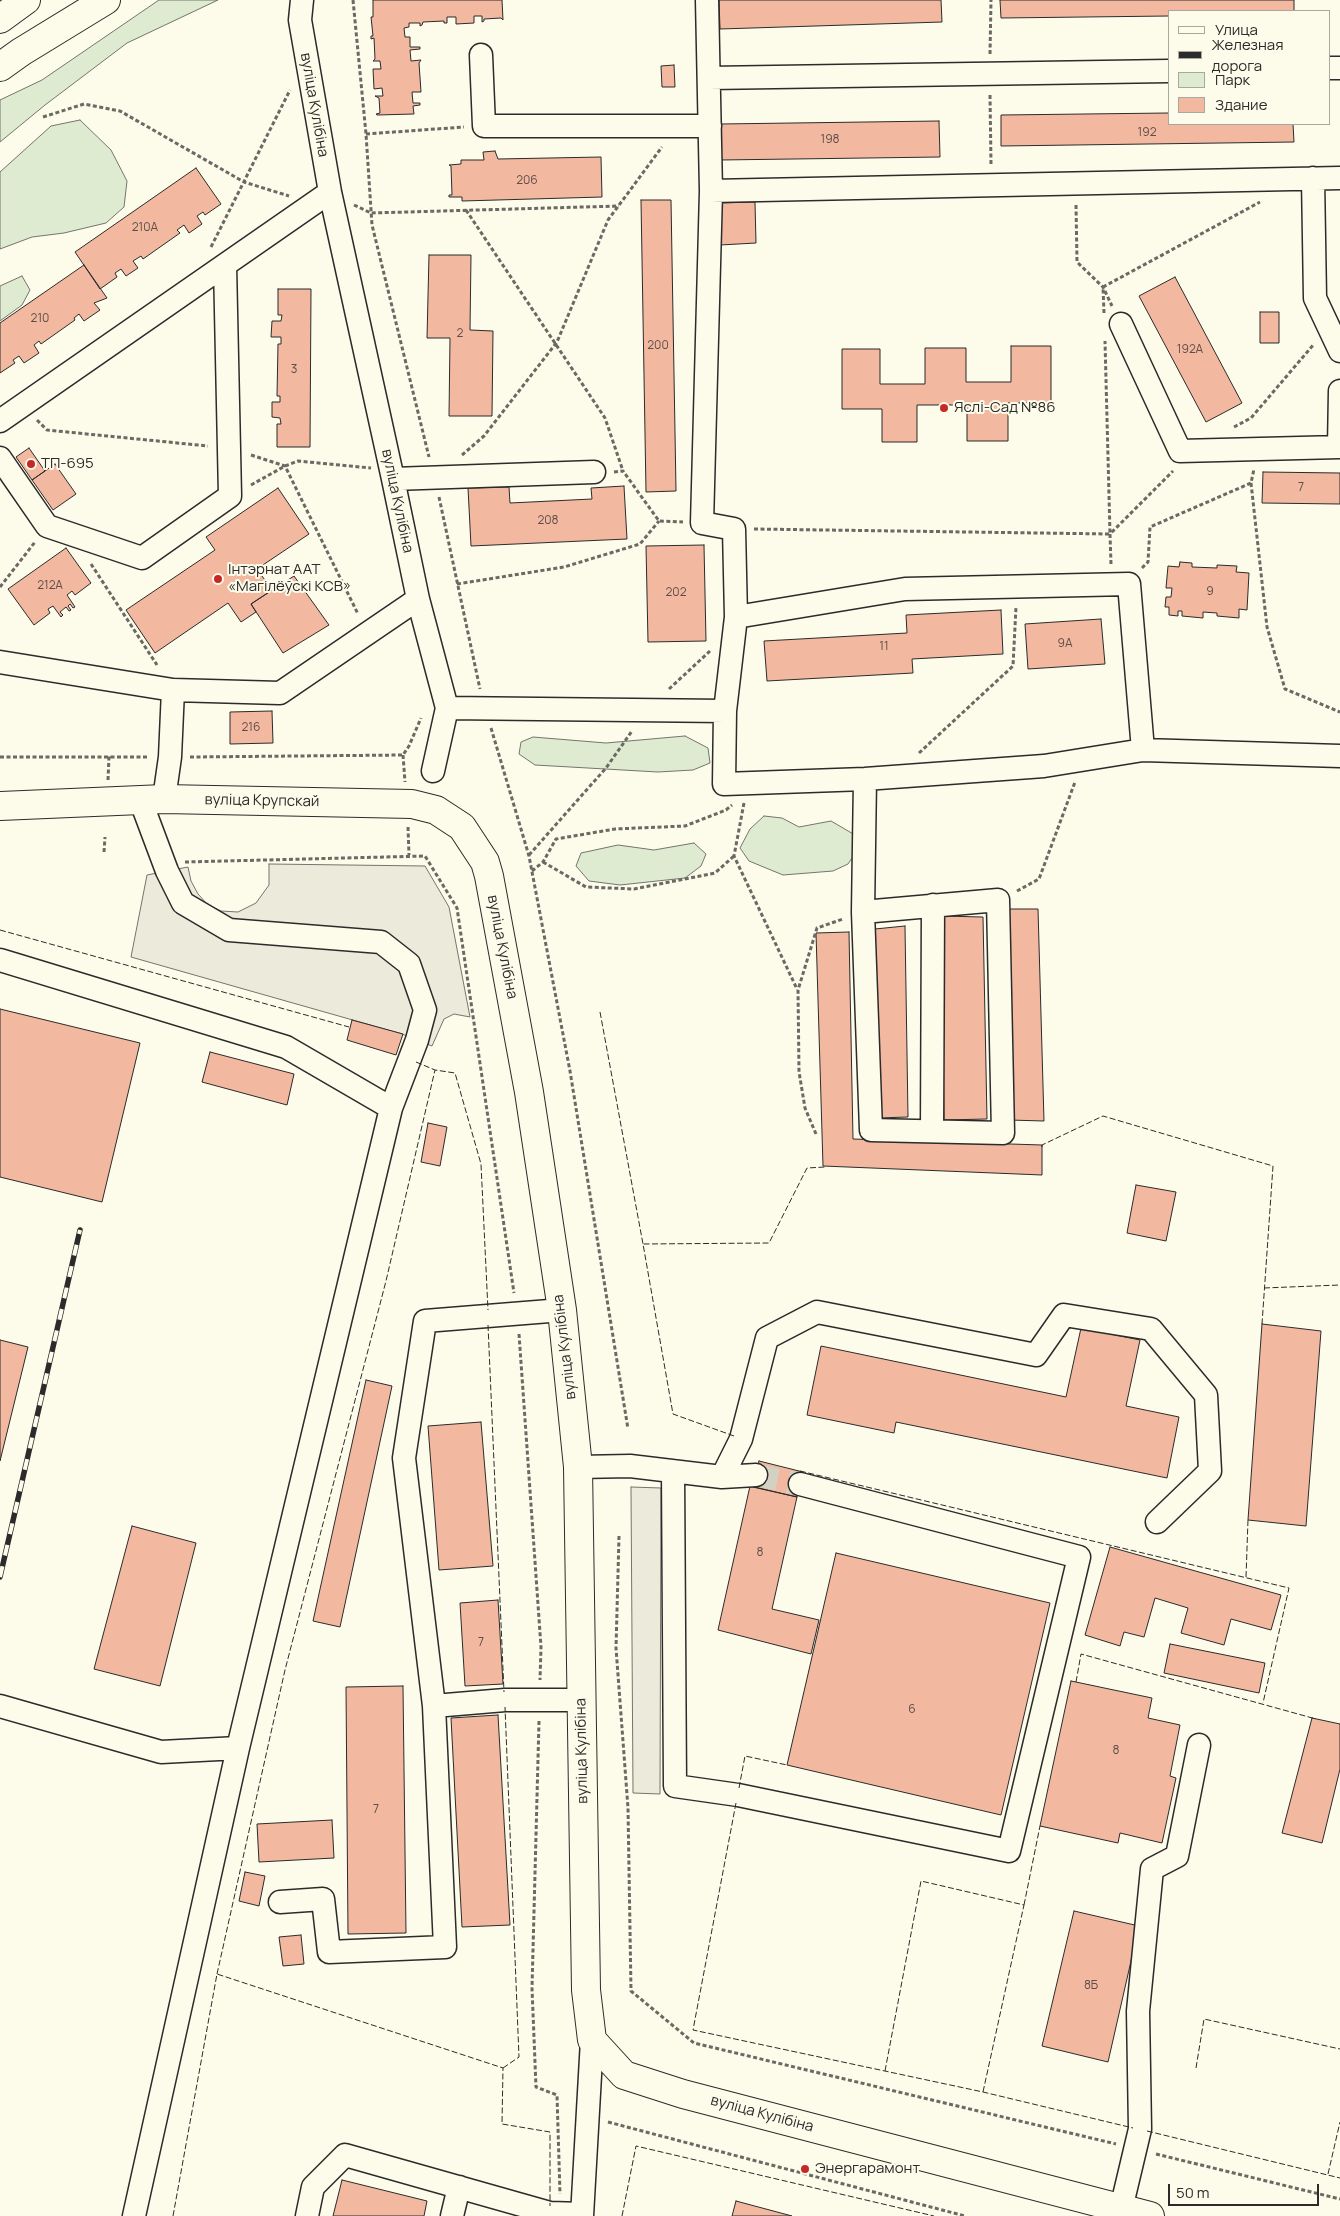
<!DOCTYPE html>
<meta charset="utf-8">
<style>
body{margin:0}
#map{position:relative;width:1340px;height:2216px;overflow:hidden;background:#fdfbea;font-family:Manrope,sans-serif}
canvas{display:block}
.legend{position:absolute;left:1168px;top:10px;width:162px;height:115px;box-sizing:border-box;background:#fdfbea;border:1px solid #a9a89e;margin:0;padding:6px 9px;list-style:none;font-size:15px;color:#2b2b2b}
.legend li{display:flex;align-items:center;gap:10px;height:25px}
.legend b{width:25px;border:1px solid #a9a89e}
.scale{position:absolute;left:1168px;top:2184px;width:151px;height:22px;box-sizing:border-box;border:2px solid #2b2b2b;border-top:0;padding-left:6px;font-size:15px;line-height:18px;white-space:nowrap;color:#2b2b2b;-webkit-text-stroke:4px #fdfbea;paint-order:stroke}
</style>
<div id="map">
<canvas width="1340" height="2216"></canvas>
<ul class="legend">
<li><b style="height:6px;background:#fdfbea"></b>Улица</li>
<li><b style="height:6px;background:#2b2b2b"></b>Железная дорога</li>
<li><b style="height:14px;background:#deebd1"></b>Парк</li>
<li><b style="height:14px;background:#f2b8a0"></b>Здание</li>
</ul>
<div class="scale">50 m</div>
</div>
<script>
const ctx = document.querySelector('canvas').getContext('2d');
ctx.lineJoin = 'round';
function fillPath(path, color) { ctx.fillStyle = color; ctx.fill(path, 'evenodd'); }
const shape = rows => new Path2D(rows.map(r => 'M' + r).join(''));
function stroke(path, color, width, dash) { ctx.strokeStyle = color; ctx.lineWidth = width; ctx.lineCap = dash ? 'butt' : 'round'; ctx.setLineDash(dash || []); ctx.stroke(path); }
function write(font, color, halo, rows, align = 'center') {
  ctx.font = font + ' Manrope,sans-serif'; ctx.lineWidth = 4; ctx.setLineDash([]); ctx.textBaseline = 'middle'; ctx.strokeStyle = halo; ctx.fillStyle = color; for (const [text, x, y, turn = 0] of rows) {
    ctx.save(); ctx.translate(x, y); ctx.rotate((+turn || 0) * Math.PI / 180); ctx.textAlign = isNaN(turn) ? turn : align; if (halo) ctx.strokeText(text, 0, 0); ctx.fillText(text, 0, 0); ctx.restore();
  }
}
const green = shape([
 [159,0,218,0,127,43,45,105,0,142,0,100,42,80,159,0],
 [80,120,111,150,127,181,124,207,106,223,64,233,32,237,0,249,0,172,51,126,80,120],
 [22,276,30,290,22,305,0,321,0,286,22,276],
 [685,736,708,748,710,763,693,770,658,772,535,765,519,754,521,742,533,737,606,743,685,736],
 [764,816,782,818,799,827,831,821,855,835,858,849,848,864,833,871,783,875,749,861,740,848,750,829,764,816],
 [694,843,706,854,701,866,685,878,620,885,589,881,576,866,581,853,618,845,654,850,694,843]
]);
const parking = shape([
 [269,864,425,866,449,907,470,1017,454,1014,444,1019,432,1046,402,1034,131,957,147,875,188,867,191,881,198,894,208,905,221,911,238,912,256,903,269,885,269,864],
 [631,1487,661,1488,660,1794,633,1793,631,1487]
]);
const building = shape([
 [373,0,502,0,503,20,501,18,484,19,484,21,482,22,482,16,474,16,474,23,456,24,456,17,447,17,447,23,444,23,444,21,423,22,422,25,420,26,420,23,409,23,409,27,404,28,405,37,410,37,410,47,420,47,420,49,410,50,411,61,421,60,419,63,421,92,412,92,413,103,420,103,420,105,413,106,414,114,377,115,376,114,380,113,379,98,375,96,383,96,382,88,374,89,373,69,381,69,380,61,373,61,375,59,374,38,371,39,371,36,373,36,371,17,373,17,373,0],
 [719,0,941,0,942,22,720,29,719,0],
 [1000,0,1294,0,1294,11,1169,11,1169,16,1001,18,1000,0],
 [674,65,675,87,662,87,661,66,674,65],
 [1169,113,1169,124,1293,124,1294,142,1001,146,1001,115,1169,113],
 [939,121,940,157,720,160,720,124,939,121],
 [495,151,498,159,601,157,602,197,462,201,462,197,449,197,449,195,452,195,451,166,449,165,461,164,461,160,484,160,483,152,495,151],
 [196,168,221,204,205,215,203,212,197,216,202,224,189,233,184,225,177,230,180,233,143,259,141,256,133,261,138,268,126,276,121,269,115,273,117,277,100,289,75,252,196,168],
 [641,200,671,200,676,491,646,492,641,200],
 [755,202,756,243,720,245,718,203,755,202],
 [429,255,471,255,470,330,493,331,492,416,449,416,450,338,427,338,429,255],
 [84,265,107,298,94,303,100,310,84,321,79,314,74,318,75,320,41,344,39,341,34,345,39,353,24,363,19,356,13,360,15,363,0,373,0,323,84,265],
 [1175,277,1242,403,1206,422,1139,296,1175,277],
 [278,289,311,289,310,447,277,447,277,424,281,424,280,418,272,417,272,402,280,402,280,396,277,396,278,344,281,344,281,337,271,337,272,321,281,321,282,315,278,315,278,289],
 [1260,312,1279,312,1279,343,1260,343,1260,312],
 [1011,346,1051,346,1051,403,1008,403,1008,441,967,441,967,405,917,405,917,442,882,442,882,409,842,409,842,349,880,349,880,384,925,384,925,348,966,348,966,382,1011,382,1011,346],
 [29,448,45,471,32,480,16,457,29,448],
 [55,464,76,494,53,510,32,480,55,464],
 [1263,472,1340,473,1340,504,1262,503,1263,472],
 [624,486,627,539,471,546,468,488,509,487,510,503,592,499,591,488,624,486],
 [278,488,309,534,257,569,272,590,251,604,256,612,241,622,228,603,155,653,126,610,215,550,206,537,278,488],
 [704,545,706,641,648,642,646,546,704,545],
 [66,548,91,583,75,595,72,591,67,595,75,607,73,608,70,604,68,606,71,610,69,611,66,607,60,612,63,615,61,617,53,606,48,609,50,613,34,625,8,589,66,548],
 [1180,562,1192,563,1192,567,1217,568,1217,565,1237,566,1236,572,1249,573,1247,610,1239,609,1239,618,1217,616,1217,613,1203,612,1203,618,1182,616,1182,611,1178,611,1178,616,1169,615,1169,607,1165,607,1166,597,1171,597,1172,588,1166,588,1168,566,1179,567,1180,562],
 [294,576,329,625,283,653,251,604,294,576],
 [1001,610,1003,654,912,659,913,673,767,681,764,641,907,633,906,615,1001,610],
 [1101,619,1105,664,1028,669,1025,624,1101,619],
 [272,711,273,743,230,744,230,712,272,711],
 [1008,909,1038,909,1044,1121,1009,1120,1008,909],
 [941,916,983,917,987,1119,944,1120,941,916],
 [905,926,908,1117,878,1118,875,929,905,926],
 [849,932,853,1139,1042,1145,1042,1175,823,1166,816,933,849,932],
 [0,1009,140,1043,102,1202,0,1177,0,1009],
 [352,1020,403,1034,396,1055,347,1040,352,1020],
 [210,1052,294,1074,287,1105,202,1082,210,1052],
 [428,1123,447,1127,440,1166,421,1162,428,1123],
 [1136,1185,1176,1192,1166,1241,1127,1233,1136,1185],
 [1262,1324,1321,1331,1306,1526,1248,1520,1262,1324],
 [1081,1328,1140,1340,1126,1406,1179,1417,1167,1478,896,1422,894,1433,807,1415,821,1346,1066,1397,1081,1328],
 [0,1340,28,1347,0,1461,0,1340],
 [366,1380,392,1386,340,1627,313,1621,366,1380],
 [481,1422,493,1566,439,1570,428,1426,481,1422],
 [759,1461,803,1472,797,1497,753,1487,759,1461],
 [750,1486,797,1497,772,1609,819,1620,811,1654,718,1630,750,1486],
 [132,1526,196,1543,160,1686,94,1669,132,1526],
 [1110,1547,1281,1595,1271,1630,1231,1619,1224,1645,1181,1633,1188,1608,1155,1598,1144,1637,1124,1632,1120,1646,1085,1635,1110,1547],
 [836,1553,1050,1603,1001,1815,787,1765,836,1553],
 [498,1600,503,1684,465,1686,460,1603,498,1600],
 [1170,1644,1265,1663,1259,1693,1164,1673,1170,1644],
 [1071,1681,1152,1698,1148,1718,1180,1725,1170,1776,1176,1778,1162,1843,1120,1833,1118,1843,1040,1826,1071,1681],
 [403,1686,406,1933,348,1934,346,1687,403,1686],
 [498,1715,510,1925,462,1927,451,1718,498,1715],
 [1312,1718,1340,1724,1340,1769,1322,1843,1282,1833,1312,1718],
 [332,1820,334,1858,259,1862,257,1824,332,1820],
 [245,1872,265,1876,259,1906,239,1901,245,1872],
 [1074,1911,1139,1926,1108,2062,1042,2046,1074,1911],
 [301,1935,304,1964,283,1966,279,1937,301,1935],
 [342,2180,427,2201,424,2216,333,2216,342,2180],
 [736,2201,792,2216,732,2216,736,2201]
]);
const minorTunnel = shape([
 [756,1475,800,1484]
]);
const path = shape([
 [353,0,366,134,372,225,429,457],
 [990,54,991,0],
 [990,95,991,164],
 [43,117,84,104,120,111,244,182,289,196],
 [366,134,464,127],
 [354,205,371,213,619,206],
 [1076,205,1077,262,1103,287,1112,306],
 [466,210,605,418,623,471],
 [211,247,290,90],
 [1104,313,1103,287,1260,202],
 [37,420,47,430,208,446],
 [1234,427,1251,418,1314,344],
 [251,455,285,466,358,614],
 [462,455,484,436,557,342,608,220,662,147],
 [614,472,623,471,659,521,683,522],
 [1251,483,1267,627,1285,689,1340,712],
 [251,485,285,466,298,461,371,468],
 [439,497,480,689],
 [754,529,1110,534,1105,341],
 [91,564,157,665],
 [1111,564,1110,534,1173,471],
 [1142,568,1148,562,1150,527,1251,483,1254,469],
 [457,584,564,567,640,544,659,521],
 [0,587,35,542],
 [669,689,710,651],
 [491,728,529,856,570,1071,628,1429],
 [919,753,1013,666,1016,607],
 [403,755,405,782],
 [0,757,149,757],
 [190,757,403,755,409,746,421,718],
 [108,780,109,756],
 [744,803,734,856,797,989],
 [408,827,409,855],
 [104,852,105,837],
 [529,855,606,768,632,731],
 [185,862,425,856,457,908,514,1293],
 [543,862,586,887,634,889,715,873,734,856],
 [532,871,543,862,556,839,615,829,685,826,726,810,732,805],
 [1017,891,1039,879,1075,782],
 [816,1134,805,1108,799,1072,798,990,817,928,843,919],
 [519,1334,541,1647,540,1680],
 [619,1536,616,1648,628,1808,631,1991,694,2043,1116,2144],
 [539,1721,532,1988,536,2087,557,2095,560,2194],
 [608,2122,965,2216],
 [1156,2154,1340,2199]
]);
const minor = shape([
 [302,0,300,20,330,192,393,479,418,599,447,708,725,711],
 [707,0,711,191,702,523,734,529,736,617,725,711,724,784,865,779,1044,766,1143,750,1340,756],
 [481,55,484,126,710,126],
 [1329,68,1340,68],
 [709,78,1169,71],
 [1313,178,1315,298,1340,351],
 [711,191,1340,178],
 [1121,324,1180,451,1340,447],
 [0,421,330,192],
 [1339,447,1340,391],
 [0,458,47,526,142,558,230,496,225,265],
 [393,479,594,472],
 [736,617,905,589,1129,584,1143,750],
 [0,662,173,690],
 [433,771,447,708],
 [164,799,170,757,173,690,280,693,418,599],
 [863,912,998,900,1003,1133,871,1130,863,912,865,779],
 [0,960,286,1047,391,1108,417,1040,425,1010,409,964,381,942,229,930,183,903,167,871,140,799],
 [932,1131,933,905],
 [562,1310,425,1321,404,1458,434,1706,505,1700,582,1700],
 [578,1467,630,1466,722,1477,756,1475],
 [673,1471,675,1786,738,1795,1009,1851,1079,1557,800,1484],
 [722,1477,741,1439,767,1338,817,1312,1036,1355,1064,1315,1151,1329,1206,1395,1210,1471,1157,1522],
 [0,1706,161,1752,238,1748],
 [280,1902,323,1899,329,1952,445,1947,434,1706],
 [1121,2209,1140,2129,1138,2011,1152,1869,1177,1856,1199,1745],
 [134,2216,238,1748,391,1108],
 [307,2216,313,2187,345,2155,550,2213,582,2214],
 [452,2216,459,2187],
 [582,2216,592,2040]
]);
const major = shape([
 [0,19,26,0],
 [0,67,21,52,106,0],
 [0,806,164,799,412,804,436,810,462,827,485,862,489,876,529,1092,562,1310,578,1467,586,1990,592,2040,624,2075,683,2094,1150,2216]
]);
const rail = shape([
 [0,1577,80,1230]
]);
const fence = shape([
 [0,930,349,1027],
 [600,1012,643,1244],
 [416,1062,435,1070,455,1073,481,1164,488,1310],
 [1042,1147,1042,1145,1103,1116,1273,1166,1262,1324],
 [1264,1288,1340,1285],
 [488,1325,504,1692],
 [734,1436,673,1414,643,1244,769,1243,807,1168,825,1167],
 [800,1471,1289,1588,1263,1703],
 [1246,1577,1248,1520],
 [1076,1682,1081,1654,1316,1719],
 [739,1788,745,1756,787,1765],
 [736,1803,693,2030,983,2092,1133,2128],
 [1024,1905,1040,1826],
 [217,1974,285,1670,386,1281,435,1070],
 [503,2068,519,2057,505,1707],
 [1196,2068,1204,2019,1340,2049],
 [885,2071,921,1881,1024,1905,983,2092],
 [1147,2131,1340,2178],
 [1328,2174,1340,2122],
 [173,2216,217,1974,503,2068,502,2124,550,2132,550,2206],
 [622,2216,636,2146,934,2216]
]);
const markers = [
 [944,408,5,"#c62828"],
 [31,464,5,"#c62828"],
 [218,579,5,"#c62828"],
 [805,2169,5,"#c62828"]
];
const numberNames = [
 ["192",1147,133],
 ["198",830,140],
 ["206",527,181],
 ["210А",145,228],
 ["210",40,319],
 ["2",460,334],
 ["200",658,346],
 ["192А",1190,350],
 ["3",294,370],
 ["7",1301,488],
 ["208",548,521],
 ["212А",50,586],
 ["9",1210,592],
 ["202",676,593],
 ["9А",1065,644],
 ["11",884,647],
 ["216",251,728],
 ["8",760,1553],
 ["7",481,1643],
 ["6",912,1710],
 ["8",1116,1751],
 ["7",376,1810],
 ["8Б",1091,1986]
];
const streetNames = [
 ["вуліца Кулібіна",314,105,80],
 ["вуліца Кулібіна",397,501,78],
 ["вуліца Крупскай",262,801,1],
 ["вуліца Кулібіна",502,947,79],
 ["вуліца Кулібіна",565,1347,-97],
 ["вуліца Кулібіна",582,1751,-91],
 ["вуліца Кулібіна",762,2114,15]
];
const poiNames = [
 ["Яслі-Сад №86",954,408],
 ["ТП-695",41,464],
 ["Інтэрнат ААТ",228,570],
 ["«Магілёўскі КСВ»",228,587],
 ["Энергарамонт",815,2169]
];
fillPath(green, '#deebd1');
stroke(green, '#74746e', 1);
fillPath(parking, '#eceadb');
stroke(parking, '#74746e', 1);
fillPath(building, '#f2b8a0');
stroke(building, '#2b2b2b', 1);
stroke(minorTunnel, '#d3d1c4', 22, [22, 11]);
stroke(minor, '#2b2b2b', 25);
stroke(major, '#2b2b2b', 30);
stroke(path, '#6a6964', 3, [4, 2.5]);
stroke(minor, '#fdfbea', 22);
stroke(major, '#fdfbea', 28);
stroke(rail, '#2b2b2b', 5.5);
stroke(rail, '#fdfbea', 4, [11]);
stroke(fence, '#2b2b2b', 1, [6, 2.5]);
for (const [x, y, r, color] of markers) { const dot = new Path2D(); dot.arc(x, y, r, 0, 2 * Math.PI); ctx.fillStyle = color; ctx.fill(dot); stroke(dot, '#fdfbea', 2); }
write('12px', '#5d4e48', null, numberNames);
write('15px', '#2b2b2b', '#fdfbea', streetNames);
write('15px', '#2b2b2b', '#fdfbea', poiNames, 'left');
</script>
